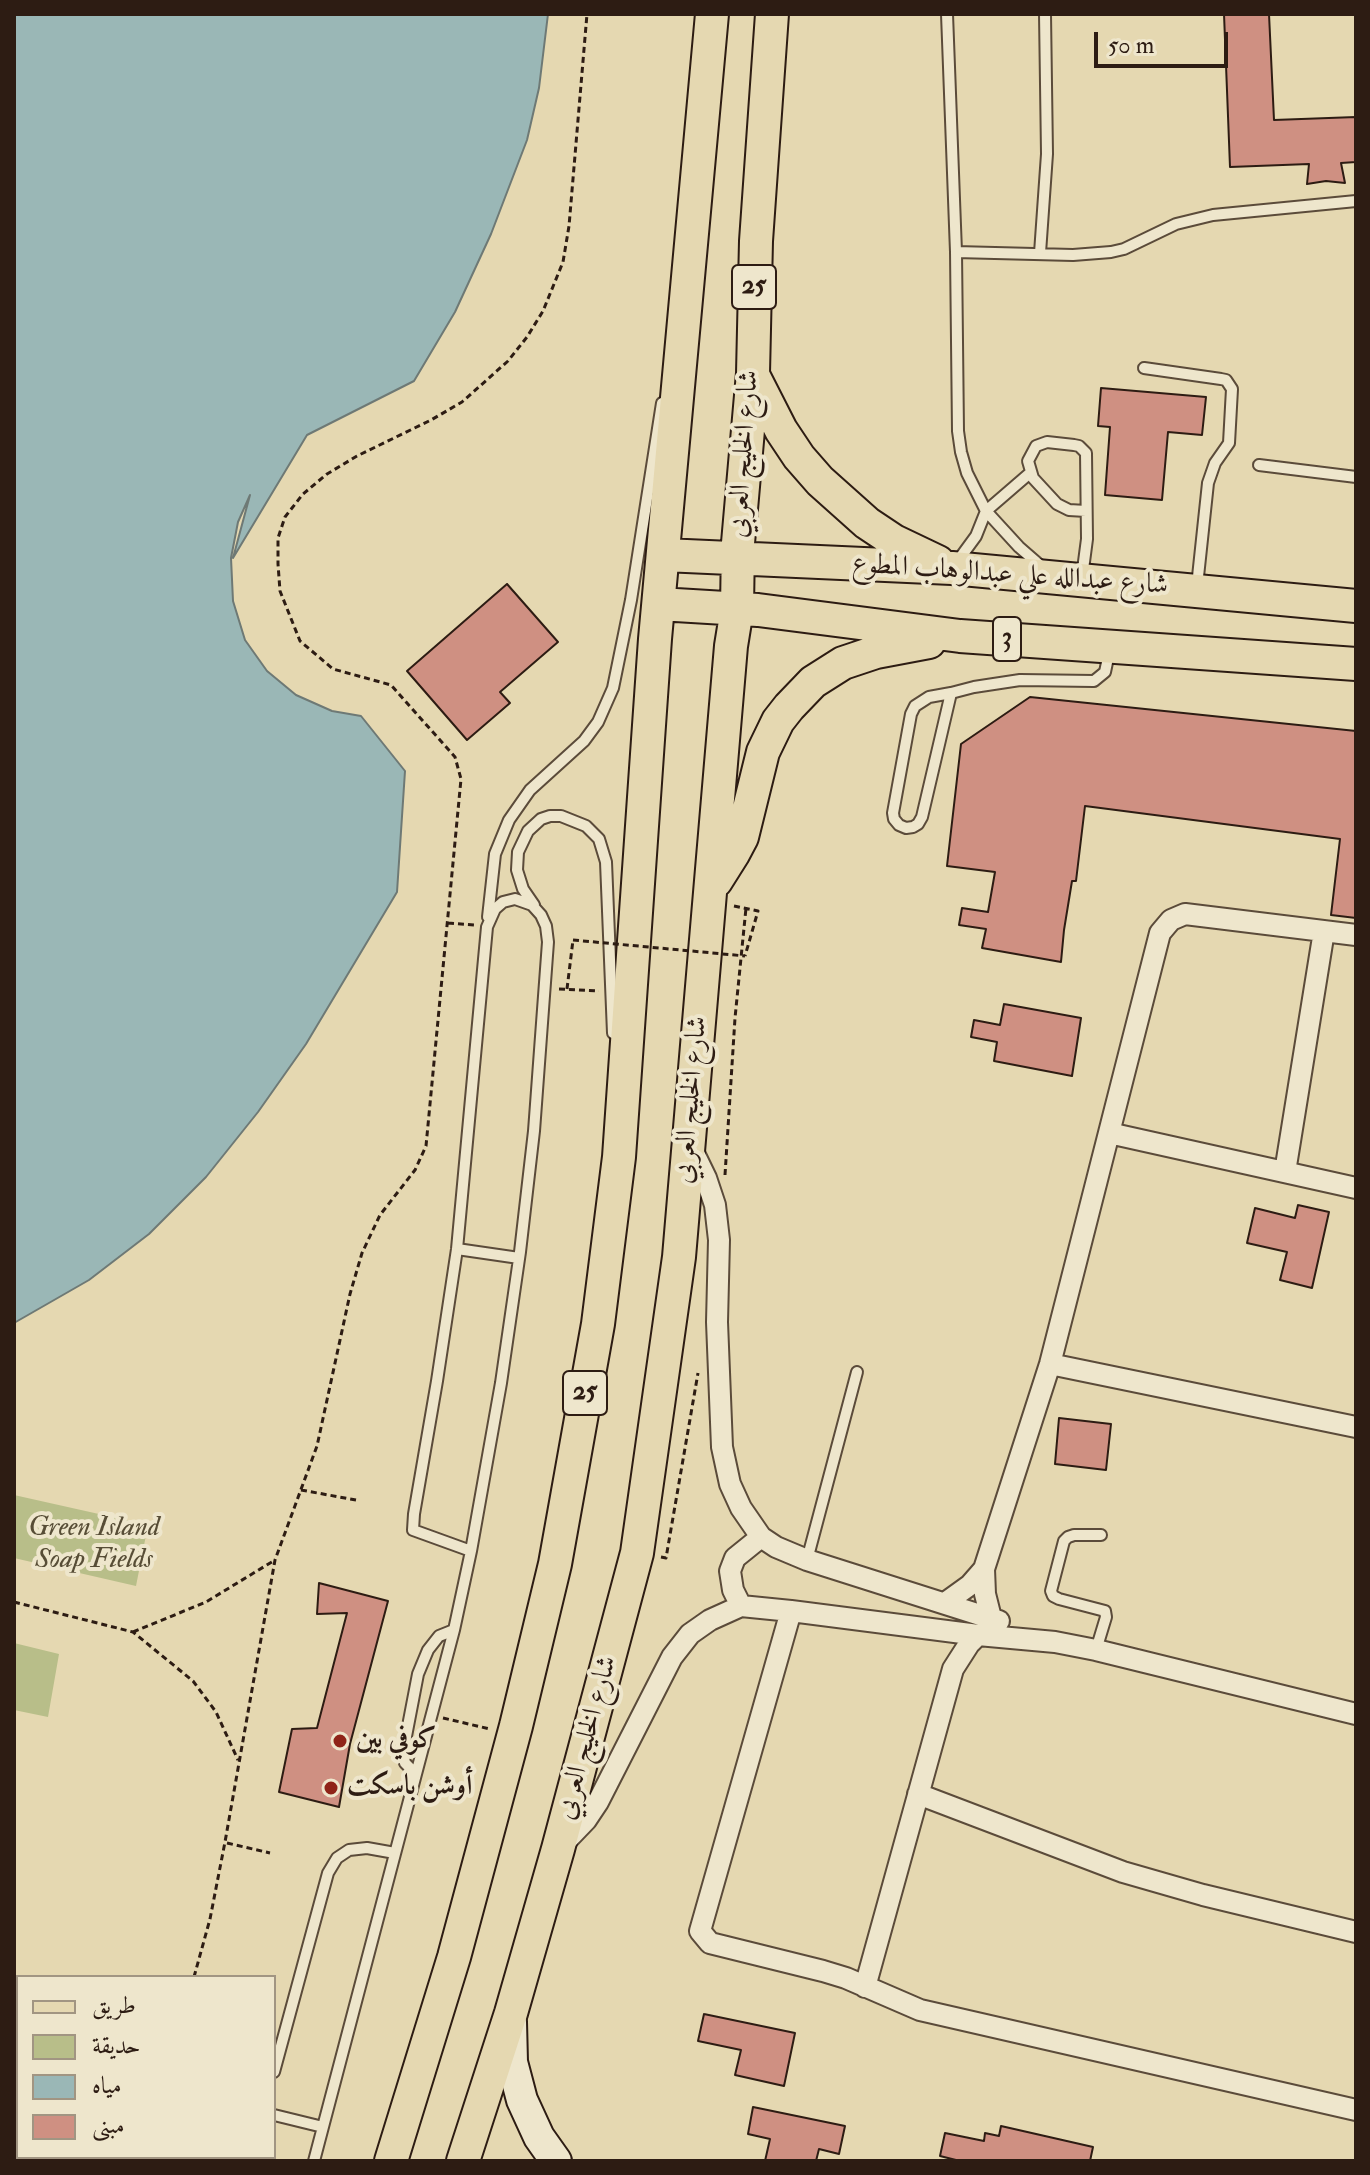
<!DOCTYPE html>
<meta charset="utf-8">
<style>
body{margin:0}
#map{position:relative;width:1370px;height:2175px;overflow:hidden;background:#e5d8b1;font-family:"IM FELL Double Pica",Amiri,serif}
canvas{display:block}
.frame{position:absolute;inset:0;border:16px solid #2d1c13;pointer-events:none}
.legend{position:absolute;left:16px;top:1975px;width:260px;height:184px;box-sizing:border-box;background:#eee6cc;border:2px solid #a19582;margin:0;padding:10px 14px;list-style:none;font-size:24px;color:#2d1c13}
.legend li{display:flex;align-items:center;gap:16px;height:40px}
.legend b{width:40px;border:2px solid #a19582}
.scale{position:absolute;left:1094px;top:32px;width:134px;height:36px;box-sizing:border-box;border:4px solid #2d1c13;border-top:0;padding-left:10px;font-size:24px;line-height:28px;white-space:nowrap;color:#2d1c13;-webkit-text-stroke:6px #eee6cc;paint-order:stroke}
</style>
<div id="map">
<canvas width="1370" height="2175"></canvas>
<div class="frame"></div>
<ul class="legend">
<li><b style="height:10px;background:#e5d8b1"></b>طريق</li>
<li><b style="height:22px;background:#b8be89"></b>حديقة</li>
<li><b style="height:22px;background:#9ab7b6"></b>مياه</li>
<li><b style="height:22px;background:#cf9082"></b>مبنى</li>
</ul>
<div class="scale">50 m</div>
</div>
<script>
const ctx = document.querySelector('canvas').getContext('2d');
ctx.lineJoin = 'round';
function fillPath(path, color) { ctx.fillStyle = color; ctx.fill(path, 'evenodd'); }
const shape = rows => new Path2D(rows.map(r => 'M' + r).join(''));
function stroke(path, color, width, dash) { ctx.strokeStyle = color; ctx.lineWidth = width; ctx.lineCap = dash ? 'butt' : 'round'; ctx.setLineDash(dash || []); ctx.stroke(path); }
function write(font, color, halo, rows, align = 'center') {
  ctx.font = font + ' "IM FELL Double Pica",Amiri,serif'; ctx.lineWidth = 8; ctx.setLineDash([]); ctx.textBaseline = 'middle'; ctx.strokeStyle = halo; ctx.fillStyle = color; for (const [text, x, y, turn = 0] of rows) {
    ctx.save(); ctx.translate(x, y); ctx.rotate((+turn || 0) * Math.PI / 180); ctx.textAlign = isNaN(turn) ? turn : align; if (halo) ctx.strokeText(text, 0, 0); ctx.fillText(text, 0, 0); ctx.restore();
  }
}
const green = shape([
 [14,1495,148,1525,136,1586,14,1558],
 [14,1643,59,1654,48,1717,14,1710]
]);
const water = shape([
 [14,14,548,14,539,88,527,140,491,234,455,312,414,381,307,435,233,558,250,495,238,522,231,558,233,601,245,640,267,671,296,695,332,711,361,716,405,771,397,892,306,1044,258,1112,206,1177,149,1234,89,1280,14,1323,14,14]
]);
const building = shape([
 [1224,14,1269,14,1274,120,1356,117,1356,162,1341,163,1345,183,1326,181,1307,184,1309,164,1230,167,1224,14],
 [1101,388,1206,397,1202,435,1168,432,1162,500,1105,495,1110,427,1098,426,1101,388],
 [507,584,558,642,500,692,510,703,467,740,407,671,507,584],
 [1030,697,1356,731,1356,918,1331,915,1340,839,1085,806,1076,881,1072,881,1064,930,1061,962,982,948,986,929,959,925,962,908,988,912,995,872,947,866,961,744,1030,697],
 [1004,1004,1081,1018,1072,1076,994,1061,997,1042,971,1037,974,1020,1000,1025,1004,1004],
 [1298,1205,1329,1212,1312,1288,1280,1280,1287,1252,1247,1243,1255,1208,1295,1218,1298,1205],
 [1059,1418,1111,1424,1106,1470,1055,1464,1059,1418],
 [319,1583,388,1601,350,1744,339,1807,279,1792,292,1729,317,1728,347,1613,317,1614,319,1583],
 [704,2014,795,2033,784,2086,735,2075,741,2050,698,2041,704,2014],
 [753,2107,845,2126,839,2154,819,2149,816,2161,765,2161,770,2139,748,2134,753,2107],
 [1001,2126,1093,2147,1090,2161,960,2161,940,2156,945,2133,984,2141,985,2133,999,2136,1001,2126]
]);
const path = shape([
 [734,906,758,911,745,956],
 [448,923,475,925],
 [559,989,599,991],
 [567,989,573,940],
 [725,1175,735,1018,746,908],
 [301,1490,356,1500],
 [661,1557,666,1558,698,1373],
 [14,1602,133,1632,193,1681,216,1712,238,1760],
 [133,1632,206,1602,275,1560],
 [443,1718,490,1729],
 [227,1843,270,1853],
 [194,1977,210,1919,225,1842,275,1560,317,1446,350,1294,362,1253,380,1215,415,1170,426,1146,461,779,455,757,391,685,333,669,300,641,280,591,278,564,278,538,285,517,303,494,327,474,357,456,431,420,462,402,508,361,527,337,543,311,563,262,569,226,587,14],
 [198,2157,199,2161]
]);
const lane = shape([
 [947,14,956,252,958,431,961,452,967,473,986,511,1019,547,1042,567],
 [956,252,1073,255,1111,252,1124,249,1176,224,1213,215,1356,201],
 [1040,253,1047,154,1045,14],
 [1144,368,1221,379,1226,380,1232,389,1229,443,1215,463,1208,483,1197,586],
 [1259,465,1356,477],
 [957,562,976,536,986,511,1030,473],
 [1082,577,1087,539,1086,453,1079,446,1074,445,1047,442,1036,446,1028,461,1033,478,1057,504,1069,510,1086,511],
 [951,693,922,817,918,824,913,827,906,828,899,825,894,819,893,813,911,714,915,706,929,697,951,693],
 [951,693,974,687,1020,680,1094,681,1105,672,1109,653],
 [534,905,523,889,517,870,518,852,528,831,541,819,550,816,561,816,586,826,599,839,606,862,613,1033],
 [488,917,495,854,509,820,530,790,584,741,598,722,613,688,631,600,662,403],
 [457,1249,519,1258],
 [807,1560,857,1372],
 [1096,1650,1106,1617,1105,1611,1059,1599,1053,1596,1051,1591,1064,1541,1068,1537,1074,1535,1101,1535],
 [416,1774,405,1763,403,1752,418,1674,428,1650,439,1636,454,1630],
 [274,2072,328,1873,337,1858,349,1850,367,1848,395,1853],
 [274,2115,323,2127],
 [250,2161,251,2157],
 [314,2161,454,1630,471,1551,501,1383,520,1252,534,1131,548,942,546,926,541,915,532,905,515,899,503,902,495,909,487,927,457,1249,437,1381,414,1514,413,1530,471,1551]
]);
const street = shape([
 [1109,1133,1356,1188],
 [690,1145,706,1178,715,1205,719,1240,717,1322,722,1447,730,1484,741,1508,761,1537,776,1547,807,1560,999,1621],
 [1285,1172,1324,931],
 [1050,1364,1356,1427],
 [945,1603,970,1585,984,1569],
 [741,1606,733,1590,730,1571,735,1558,761,1537],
 [791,1611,700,1931,710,1943,823,1971,846,1978,920,2010,1356,2110],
 [991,1618,985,1594,984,1569,1050,1364,1160,933,1171,920,1185,914,1356,935],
 [918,1794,1123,1872,1203,1895,1356,1932],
 [562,1845,586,1820,598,1802,672,1657,690,1634,710,1620,741,1606,791,1611,978,1635,1055,1642,1096,1650,1356,1714],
 [865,1987,953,1669,969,1644,978,1635]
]);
const secondary = shape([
 [511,2022,512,2062,522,2100,539,2137,556,2161]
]);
const primary = shape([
 [753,375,781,430,799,457,820,481,867,523,894,541,938,562],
 [664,555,952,568,1356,606],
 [659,604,758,610,960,636,1356,664],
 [716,881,733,854,742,837,763,752,778,721,789,707,813,682,843,663,876,652,929,642],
 [391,2161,454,1957,516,1726,555,1564,598,1324,619,1157,655,639,712,14],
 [463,2161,511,2013,558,1849,637,1553,679,1257,731,646,737,609,738,543,753,373,756,241,772,14]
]);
const pathBridge = shape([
 [573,940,745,956]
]);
const markers = [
 [340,1741,8,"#8f2418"],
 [331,1788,8,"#8f2418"]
];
const shields = [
 [754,287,44],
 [1007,639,28],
 [585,1393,44]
];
const shieldNames = [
 ["25",754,287],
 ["3",1007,639],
 ["25",585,1393]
];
const streetNames = [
 ["شارع الخليج العربي",745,454,-86],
 ["شارع عبدالله علي عبدالوهاب المطوع",1010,576,4],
 ["شارع الخليج العربي",692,1100,-85],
 ["شارع الخليج العربي",588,1738,-75]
];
const parkNames = [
 ["Green Island",94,1529],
 ["Soap Fields",94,1561]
];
const poiNames = [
 ["كوفي بين",356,1741],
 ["أوشن باسكت",347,1788]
];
fillPath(green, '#b8be89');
fillPath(water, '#9ab7b6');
stroke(water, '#6e7975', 2);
fillPath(building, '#cf9082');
stroke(building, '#2d1c13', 2);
stroke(lane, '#5b4b3a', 14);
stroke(street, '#5b4b3a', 24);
stroke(secondary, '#2d1c13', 34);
stroke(primary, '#2d1c13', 36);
stroke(path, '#2d1c13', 3, [6, 4]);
stroke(lane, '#eee6cc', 10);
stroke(street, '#eee6cc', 20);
stroke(secondary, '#eee6cc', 30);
stroke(primary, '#e5d8b1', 32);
stroke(pathBridge, '#2d1c13', 3, [6, 4]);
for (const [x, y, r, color] of markers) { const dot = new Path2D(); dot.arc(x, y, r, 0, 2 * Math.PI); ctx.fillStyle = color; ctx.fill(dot); stroke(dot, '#eee6cc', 3); }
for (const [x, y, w] of shields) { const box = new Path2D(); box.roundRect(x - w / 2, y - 22, w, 44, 6); ctx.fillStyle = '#eee6cc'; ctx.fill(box); stroke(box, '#2d1c13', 2); }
write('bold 26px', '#2d1c13', null, shieldNames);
write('28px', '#2d1c13', '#eee6cc', streetNames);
write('italic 28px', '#574d36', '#eee6cc', parkNames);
write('bold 28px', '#2d1c13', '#eee6cc', poiNames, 'left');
</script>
